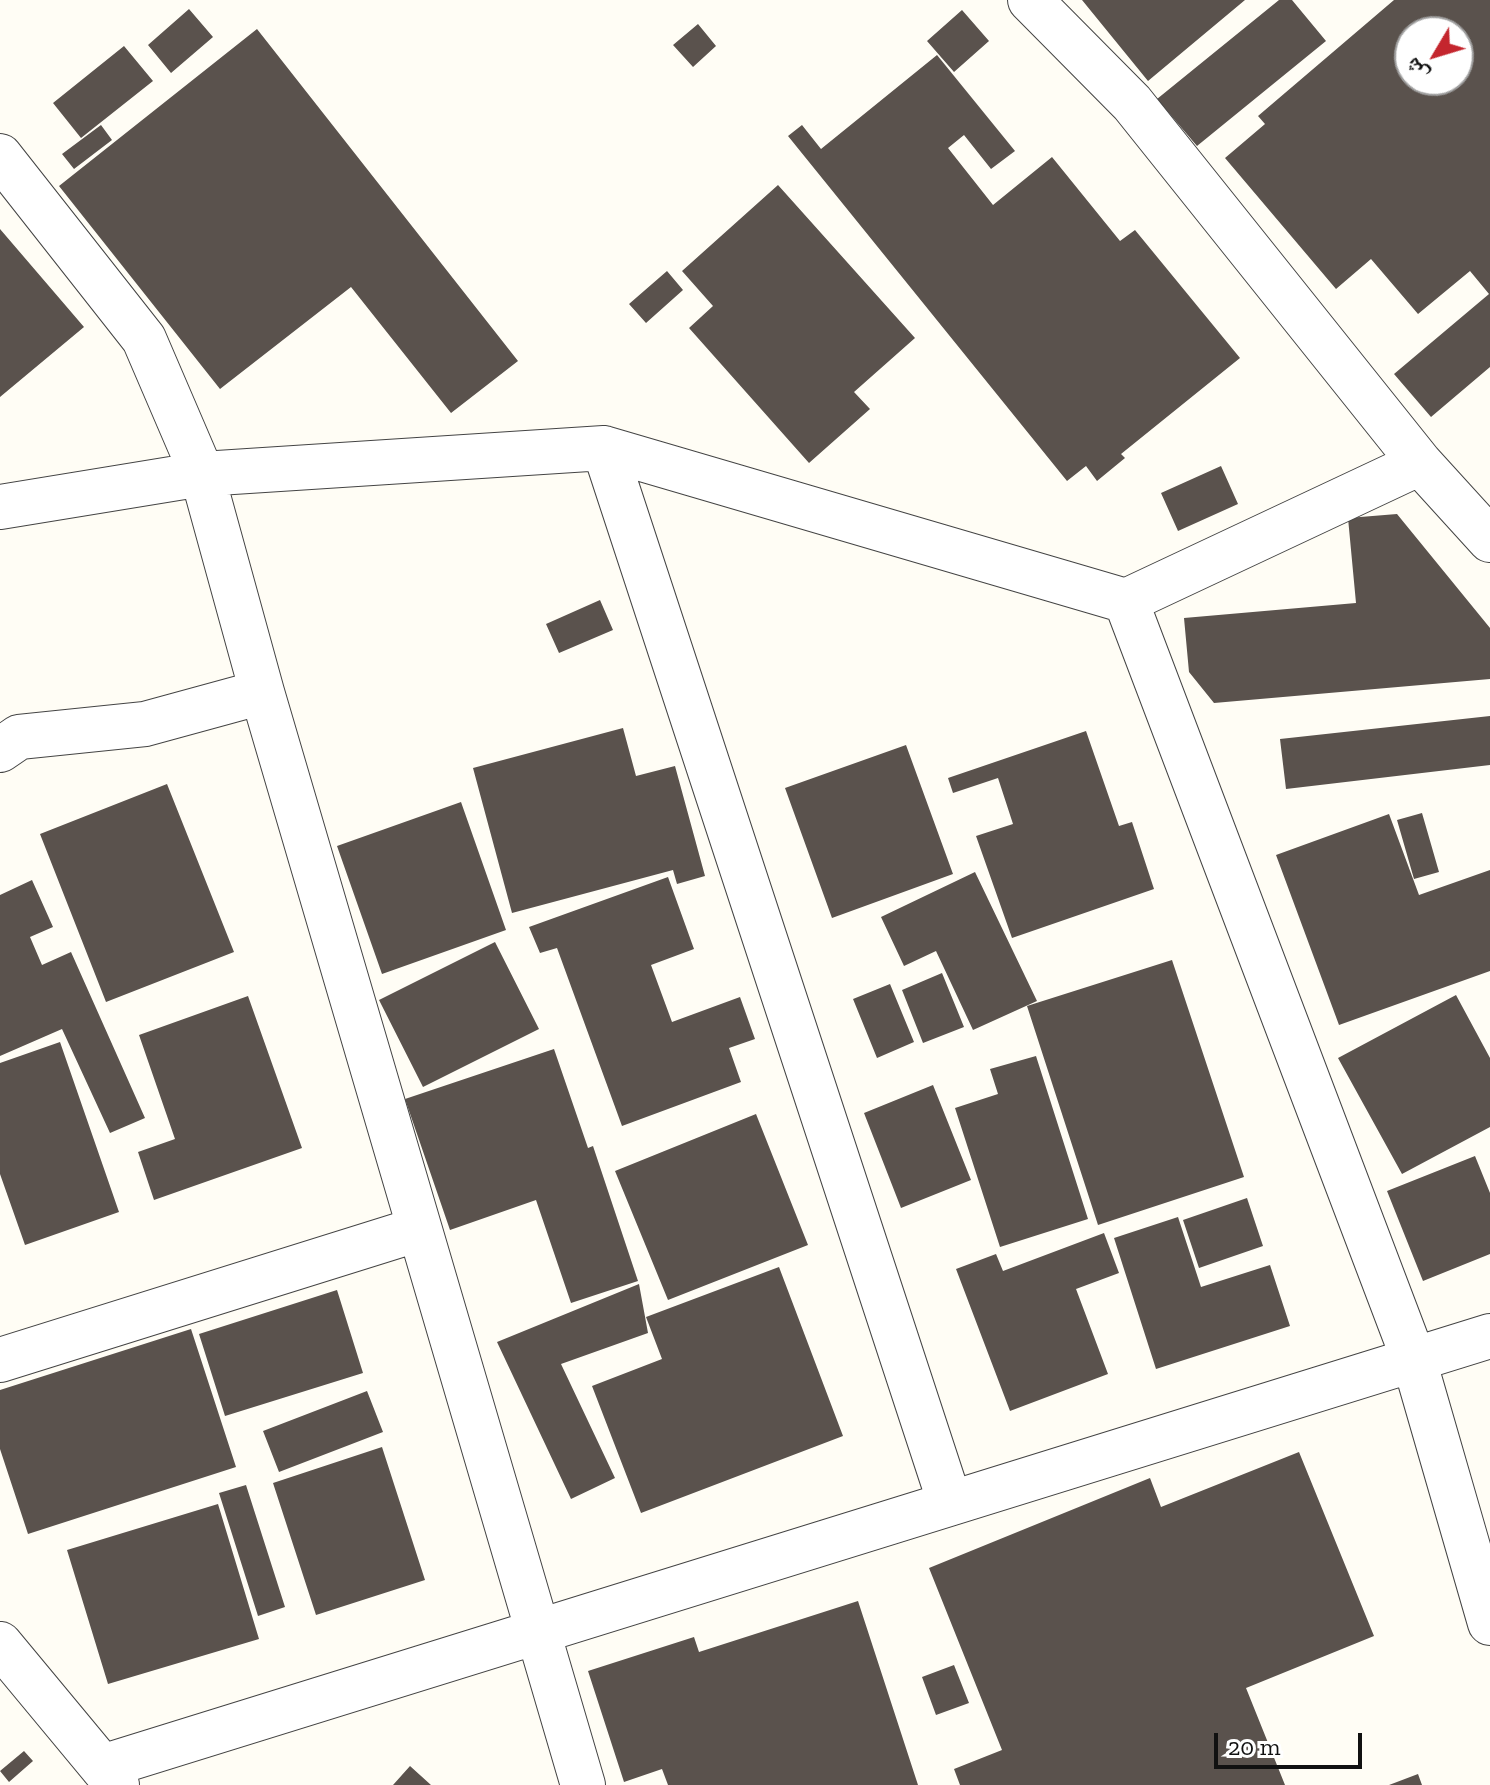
<!DOCTYPE html>
<meta charset="utf-8">
<style>
body{margin:0}
#map{position:relative;width:1490px;height:1785px;overflow:hidden;background:#fffdf5;font-family:"Zilla Slab","Noto Naskh Arabic",serif}
canvas{display:block}
.north{position:absolute;left:1394px;top:16px;width:80px;height:80px;box-sizing:border-box;background:#fff;border:2px solid #a0a0a0;border-radius:50%;rotate:232deg;font-size:22px;font-weight:700;line-height:32px;text-align:center;color:#111}
.north::after{content:'';display:block;margin:auto;width:28px;height:36px;background:#c4262e;clip-path:polygon(50% 0,100% 100%,50% 72%,0 100%)}
.scale{position:absolute;left:1214px;top:1733px;width:148px;height:36px;box-sizing:border-box;border:4px solid #111;border-top:0;padding-left:10px;font-size:24px;line-height:28px;white-space:nowrap;color:#111;-webkit-text-stroke:6px #fff;paint-order:stroke}
</style>
<div id="map">
<canvas width="1490" height="1785"></canvas>
<div class="north">ش</div>
<div class="scale">20 m</div>
</div>
<script>
const ctx = document.querySelector('canvas').getContext('2d');
ctx.lineJoin = 'round';
function fillPath(path, color) { ctx.fillStyle = color; ctx.fill(path, 'evenodd'); }
const shape = rows => new Path2D(rows.map(r => 'M' + r).join(''));
function stroke(path, color, width, dash) { ctx.strokeStyle = color; ctx.lineWidth = width; ctx.lineCap = dash ? 'butt' : 'round'; ctx.setLineDash(dash || []); ctx.stroke(path); }
const building = shape([
 [1082,0,1245,0,1148,81],
 [1279,0,1292,0,1326,41,1197,146,1157,99],
 [1394,0,1490,0,1490,367,1431,417,1394,374,1489,294,1470,271,1418,314,1371,259,1336,289,1225,158,1265,124,1258,116],
 [1410,32,1458,32,1458,80,1410,80],
 [189,9,213,37,171,73,148,45],
 [962,10,989,41,954,72,927,41],
 [698,24,716,46,693,67,673,45],
 [257,29,518,361,451,413,351,287,220,389,59,186],
 [124,46,153,81,81,138,53,103],
 [937,55,1015,151,991,169,964,135,948,148,993,205,1052,157,1120,241,1135,230,1240,358,1121,454,1125,458,1097,481,1086,466,1067,481,788,136,802,125,821,149],
 [101,125,112,140,74,169,62,154],
 [778,185,915,338,854,392,870,409,809,463,689,328,713,306,682,271],
 [0,229,84,327,0,397],
 [667,271,683,290,646,323,629,304],
 [1221,466,1238,504,1178,531,1161,493],
 [1397,514,1490,628,1490,679,1214,703,1189,672,1184,618,1356,603,1348,518],
 [600,600,613,630,559,653,546,624],
 [1490,716,1490,765,1286,789,1280,739],
 [623,728,636,776,675,766,705,876,677,884,673,870,512,913,473,768],
 [1086,731,1119,826,1132,822,1154,889,1012,938,976,836,1013,824,998,778,953,793,948,778],
 [906,745,953,874,832,918,785,788],
 [167,784,234,952,106,1002,40,834],
 [461,802,506,930,382,974,337,846],
 [1422,813,1439,872,1414,879,1397,820],
 [1389,814,1419,895,1490,870,1490,971,1339,1025,1276,855],
 [975,872,1037,1001,973,1030,936,951,904,966,881,917],
 [668,877,694,949,651,965,672,1022,740,997,755,1039,729,1048,741,1082,622,1126,557,948,540,953,529,927],
 [32,880,53,927,30,937,42,965,71,952,145,1118,110,1133,62,1029,0,1056,0,895],
 [495,942,539,1029,423,1087,379,1000],
 [1172,960,1244,1177,1098,1225,1027,1006],
 [942,973,964,1027,923,1043,902,990],
 [890,984,914,1042,877,1058,853,999],
 [1456,995,1490,1058,1490,1127,1402,1174,1338,1058],
 [248,996,302,1148,154,1200,138,1152,175,1139,139,1035],
 [60,1042,119,1212,25,1245,0,1174,0,1063],
 [554,1049,588,1148,593,1146,638,1281,571,1303,536,1200,450,1230,405,1099],
 [1036,1056,1088,1219,1000,1247,955,1108,998,1094,990,1069],
 [933,1085,971,1180,901,1208,864,1113],
 [756,1114,808,1245,668,1300,615,1171],
 [1475,1156,1490,1193,1490,1254,1423,1281,1387,1191],
 [1247,1198,1263,1246,1199,1268,1183,1220],
 [1178,1217,1201,1287,1270,1265,1290,1326,1156,1369,1114,1238],
 [1104,1233,1119,1273,1076,1289,1108,1374,1010,1411,956,1269,996,1254,1003,1271],
 [779,1267,843,1436,641,1513,592,1386,662,1359,646,1317],
 [639,1284,648,1333,561,1364,615,1478,571,1499,497,1342],
 [337,1290,363,1373,225,1416,199,1334],
 [191,1329,236,1467,28,1534,0,1449,0,1390],
 [367,1391,383,1432,279,1472,263,1431],
 [382,1447,425,1580,316,1615,273,1483],
 [1299,1452,1374,1636,1246,1688,1285,1785,960,1785,954,1769,1002,1750,929,1568,1150,1478,1161,1507],
 [246,1485,285,1607,258,1616,219,1493],
 [218,1504,259,1639,108,1684,67,1550],
 [858,1601,918,1785,668,1785,662,1769,624,1782,588,1671,694,1637,699,1652],
 [954,1665,969,1703,936,1715,922,1677],
 [24,1751,33,1761,9,1782,0,1771],
 [410,1766,431,1785,393,1785],
 [1418,1774,1422,1785,1389,1785]
]);
const minor = shape([
 [1030,0,1132,103,1420,463],
 [0,156,144,339,202,474,262,692,583,1785],
 [604,448,950,1503],
 [0,507,202,474,604,448,1126,601,1420,463,1490,540],
 [1126,601,1414,1360,1490,1623],
 [0,750,19,737,145,724,262,692],
 [0,1360,419,1229],
 [0,1644,117,1785],
 [102,1767,1490,1336]
]);
fillPath(building, '#5a524d');
stroke(minor, '#444', 46);
stroke(minor, '#fff', 44);
</script>
